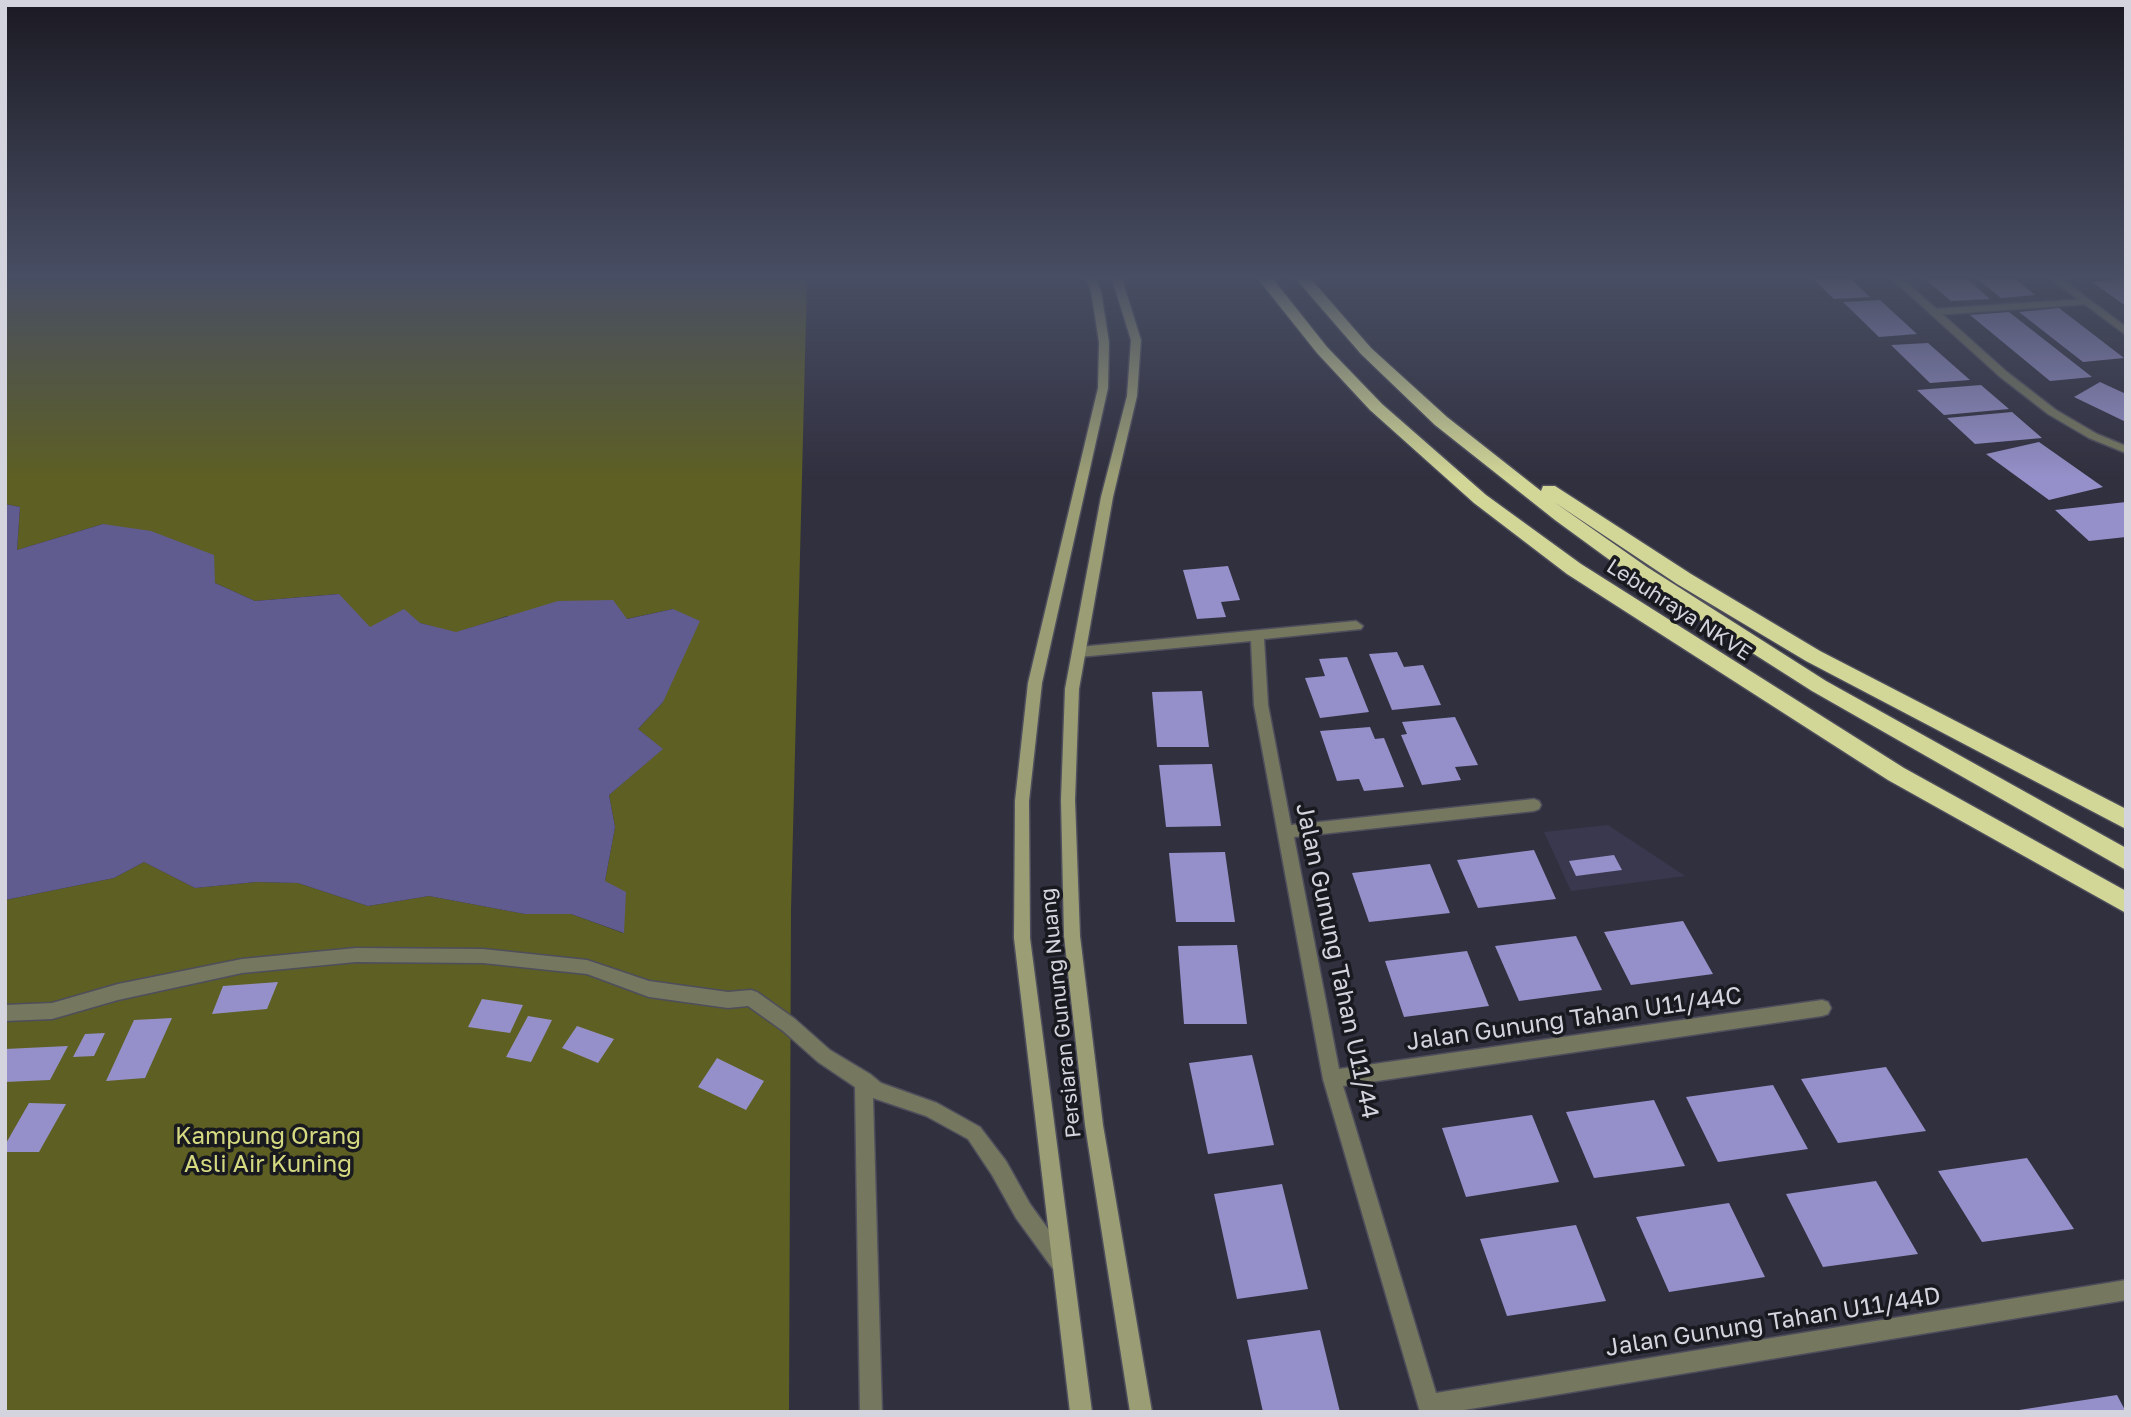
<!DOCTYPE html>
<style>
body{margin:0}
#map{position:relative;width:2131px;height:1417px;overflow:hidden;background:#31303f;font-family:"Golos Text",sans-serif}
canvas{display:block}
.frame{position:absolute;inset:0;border:7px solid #d4d4de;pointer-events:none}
</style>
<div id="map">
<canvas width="2131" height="1417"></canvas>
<div class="frame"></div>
</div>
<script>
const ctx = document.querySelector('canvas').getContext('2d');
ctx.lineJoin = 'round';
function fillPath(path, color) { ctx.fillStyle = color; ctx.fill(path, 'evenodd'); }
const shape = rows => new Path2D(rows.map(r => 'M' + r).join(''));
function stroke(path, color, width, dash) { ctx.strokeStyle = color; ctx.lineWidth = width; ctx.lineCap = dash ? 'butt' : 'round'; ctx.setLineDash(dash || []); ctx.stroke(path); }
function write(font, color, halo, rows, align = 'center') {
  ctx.font = font + ' "Golos Text",sans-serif'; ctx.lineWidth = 7; ctx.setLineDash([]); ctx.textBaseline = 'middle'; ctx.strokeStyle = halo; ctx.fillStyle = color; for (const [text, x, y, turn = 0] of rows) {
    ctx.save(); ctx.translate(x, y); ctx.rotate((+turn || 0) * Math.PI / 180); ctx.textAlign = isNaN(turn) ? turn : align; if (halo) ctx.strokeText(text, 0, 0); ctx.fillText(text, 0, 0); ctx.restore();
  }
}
const built = shape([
 [1608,825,1685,876,1571,891,1544,832]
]);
const forest = shape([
 [5,279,807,279,791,910,789,1412,5,1412,5,900,114,878,144,862,195,888,256,882,298,883,368,906,429,896,525,914,571,914,623,933,605,881,615,827,609,795,662,749,638,729,663,702,673,609,626,619,507,616,455,633,420,623,370,628,338,594,255,601,215,583,103,524,17,550,20,507,5,504]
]);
const water = shape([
 [5,504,20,507,17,550,103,524,151,531,214,555,215,583,255,601,339,594,370,627,404,609,420,623,456,632,558,601,613,600,627,619,673,609,700,621,663,702,638,729,663,749,609,795,615,827,605,881,626,892,624,933,571,914,525,914,429,896,368,906,298,883,256,882,195,888,144,862,114,878,5,900]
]);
const building = shape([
 [1813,279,1851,279,1870,297,1834,299],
 [1925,279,1967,279,1990,299,1951,301],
 [1978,279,2015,279,2035,295,2001,298],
 [2126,279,2126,306,2092,282,2122,279],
 [1880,300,1917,334,1879,337,1843,302],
 [2059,308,2124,358,2083,362,2019,312],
 [2009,312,2092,377,2050,381,1970,315],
 [1928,343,1970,380,1930,383,1891,345],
 [2100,382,2126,394,2126,422,2074,397],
 [1981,385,2009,409,1944,415,1917,390],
 [2012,412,2042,438,1975,444,1947,418],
 [2039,442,2103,487,2049,500,1986,454],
 [2126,502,2126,537,2089,541,2055,510],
 [1228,566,1240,600,1221,602,1226,617,1197,619,1183,570],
 [1397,652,1404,667,1423,665,1441,705,1392,710,1369,654],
 [1347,657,1369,712,1320,718,1305,678,1325,676,1319,659],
 [1202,691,1209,747,1157,747,1152,692],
 [1455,717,1478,765,1455,767,1461,780,1422,785,1401,735,1407,734,1402,722],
 [1370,727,1375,739,1384,738,1404,787,1364,791,1359,779,1337,781,1320,731],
 [1212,764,1221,826,1166,827,1159,765],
 [1534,850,1556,899,1478,908,1457,860],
 [1225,852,1235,922,1176,922,1169,853],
 [1614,855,1622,870,1576,876,1569,861],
 [1430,864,1450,913,1369,922,1352,873],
 [1683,921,1713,974,1631,985,1604,932],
 [1576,936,1602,990,1519,1001,1495,946],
 [1237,945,1247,1024,1184,1024,1178,946],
 [1467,951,1489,1006,1404,1017,1385,961],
 [278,982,267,1009,212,1014,223,986],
 [482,999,523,1005,510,1033,468,1027],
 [528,1016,552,1020,531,1062,506,1057],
 [172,1018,145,1078,106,1081,134,1020],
 [577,1026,614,1039,598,1063,562,1048],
 [105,1033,94,1056,73,1057,85,1034],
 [68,1046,50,1080,5,1082,5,1049],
 [1252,1055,1274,1145,1208,1154,1189,1063],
 [717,1058,764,1081,746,1110,698,1087],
 [1886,1067,1926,1131,1838,1143,1801,1079],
 [1773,1085,1808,1149,1718,1162,1686,1097],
 [1654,1100,1685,1166,1594,1178,1566,1112],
 [29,1103,66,1104,39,1152,5,1152,5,1145],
 [1532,1115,1559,1182,1466,1197,1442,1128],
 [2027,1158,2074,1229,1982,1242,1938,1171],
 [1876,1181,1918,1254,1823,1267,1786,1194],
 [1282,1184,1308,1289,1237,1299,1214,1194],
 [1729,1203,1765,1277,1669,1292,1636,1217],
 [1576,1225,1606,1301,1507,1316,1480,1239],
 [1320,1330,1340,1412,1263,1412,1247,1340],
 [2117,1395,2126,1412,2019,1412,2019,1410]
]);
const lane = shape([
 [2086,299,2090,302,2089,304,1934,315,1930,312,1934,309,2086,299]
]);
const street = shape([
 [1892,279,1903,279,2007,372,2056,410,2097,434,2126,446,2126,453,2089,438,2048,414,1999,376,1892,279],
 [2051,279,2062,279,2126,327,2126,335,2051,279],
 [1356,621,1363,626,1361,629,1264,639,1268,705,1291,825,1534,799,1539,801,1541,805,1539,809,1534,811,1294,837,1339,1069,1822,1000,1828,1002,1831,1008,1828,1014,1822,1016,1343,1086,1436,1393,2126,1280,2126,1300,1452,1412,1420,1412,1323,1079,1254,705,1251,641,1079,657,1072,652,1079,647,1356,621],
 [356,948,483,949,587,960,649,981,728,992,751,990,757,992,795,1019,830,1050,870,1074,881,1083,937,1103,980,1127,1006,1161,1030,1204,1067,1255,1070,1262,1067,1269,1060,1272,1053,1269,1016,1218,992,1175,968,1139,926,1116,873,1098,882,1412,860,1412,855,1087,818,1062,783,1031,748,1006,728,1008,649,997,587,974,483,963,356,962,242,973,118,1000,52,1019,5,1021,5,1005,52,1003,118,984,242,959,356,948]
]);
const secondary = shape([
 [1086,279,1096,279,1101,291,1109,342,1108,388,1042,683,1029,801,1030,938,1092,1412,1070,1412,1014,938,1015,801,1028,683,1098,388,1099,342,1091,291,1086,279],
 [1112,279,1122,279,1141,340,1137,396,1113,497,1079,689,1075,800,1080,936,1103,1125,1152,1412,1130,1412,1085,1125,1064,936,1061,800,1065,689,1101,497,1127,396,1131,340,1112,279]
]);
const highway = shape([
 [1258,279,1273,279,1327,347,1382,404,1486,495,1581,564,1904,768,2126,891,2126,913,1888,780,1567,574,1474,503,1370,410,1317,353,1258,279],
 [1296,279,1311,279,1371,348,1447,417,1541,491,1543,486,1555,486,1691,574,1820,651,2126,809,2126,829,1806,661,1677,584,1554,502,1647,567,1826,681,2126,848,2126,870,1812,691,1633,577,1555,520,1435,425,1361,354,1296,279]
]);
const streetNames = [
 ["Lebuhraya NKVE",1679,610,33],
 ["Persiaran Gunung Nuang",1061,1013,-96]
];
const nearStreetnames = [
 ["Jalan Gunung Tahan U11/44",1337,961,78],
 ["Jalan Gunung Tahan U11/44C",1574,1019,-8],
 ["Jalan Gunung Tahan U11/44D",1773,1322,-9]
];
const nearParknames = [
 ["Kampung Orang",268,1136],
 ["Asli Air Kuning",268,1164]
];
fillPath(built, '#3a384e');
fillPath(forest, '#5d5f23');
fillPath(water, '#615c90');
fillPath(building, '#9590c9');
stroke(lane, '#4e4e5c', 3);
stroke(street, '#4e4e5c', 3);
stroke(secondary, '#4e4e5c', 3);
stroke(highway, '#4e4e5c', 3);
fillPath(lane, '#75775e');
fillPath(street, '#75775e');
fillPath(secondary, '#9b9e75');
fillPath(highway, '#d2d697');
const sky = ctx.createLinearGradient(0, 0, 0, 478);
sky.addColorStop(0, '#1b1a23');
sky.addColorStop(0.58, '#484e63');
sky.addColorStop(1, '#484e6300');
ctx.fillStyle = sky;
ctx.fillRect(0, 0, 2131, 478);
write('21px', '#d4d4de', '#191920', streetNames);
write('24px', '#d4d4de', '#191920', nearStreetnames);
write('24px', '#d5da81', '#191920', nearParknames);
</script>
